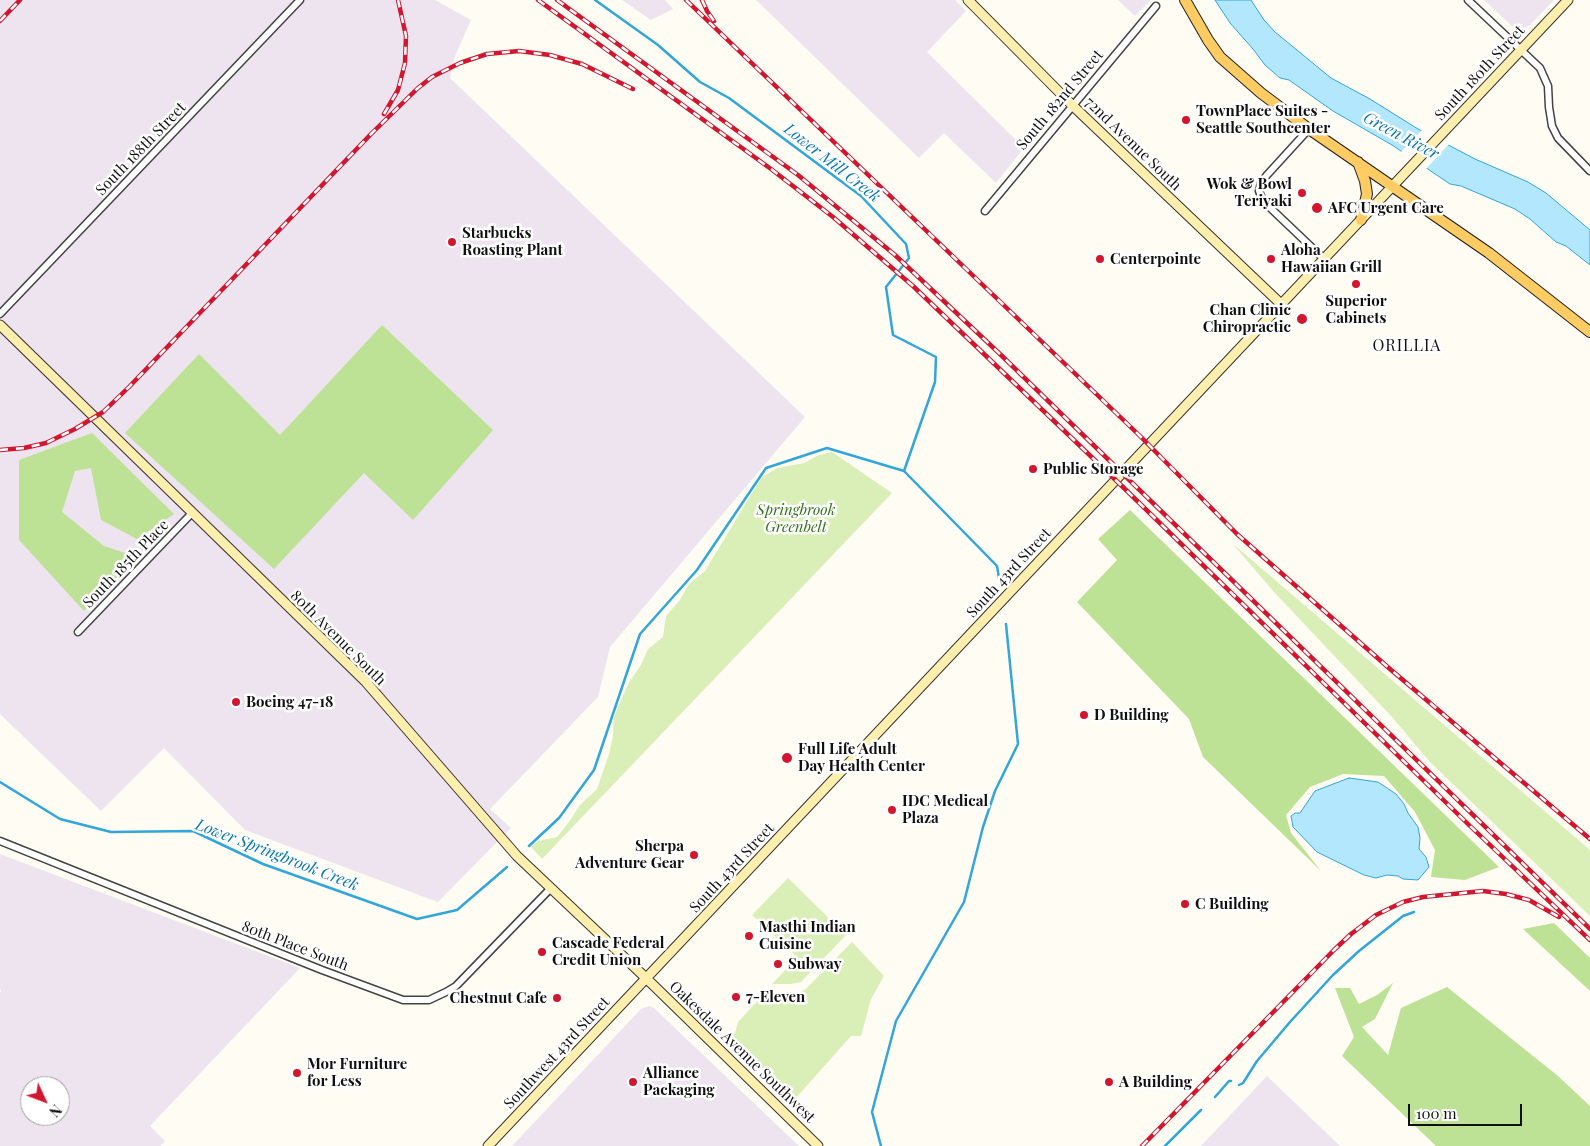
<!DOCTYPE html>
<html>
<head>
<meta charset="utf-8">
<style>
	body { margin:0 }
	#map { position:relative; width:1590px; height:1146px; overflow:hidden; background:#fffcf3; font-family:"Playfair Display",serif }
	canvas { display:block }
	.north { position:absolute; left:20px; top:1076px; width:50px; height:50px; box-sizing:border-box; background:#fff; border:1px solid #9f9f9f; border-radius:50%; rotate:133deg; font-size:14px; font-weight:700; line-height:20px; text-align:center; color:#101010 }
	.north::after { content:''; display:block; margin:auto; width:18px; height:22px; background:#d11730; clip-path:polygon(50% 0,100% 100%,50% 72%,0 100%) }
	.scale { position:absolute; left:1408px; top:1104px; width:114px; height:22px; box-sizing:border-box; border:2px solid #101010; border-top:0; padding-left:6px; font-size:15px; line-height:18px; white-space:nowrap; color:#101010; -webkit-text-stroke:4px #fff; paint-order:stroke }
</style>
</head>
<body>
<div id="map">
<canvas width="1590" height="1146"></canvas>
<div class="north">N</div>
<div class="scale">100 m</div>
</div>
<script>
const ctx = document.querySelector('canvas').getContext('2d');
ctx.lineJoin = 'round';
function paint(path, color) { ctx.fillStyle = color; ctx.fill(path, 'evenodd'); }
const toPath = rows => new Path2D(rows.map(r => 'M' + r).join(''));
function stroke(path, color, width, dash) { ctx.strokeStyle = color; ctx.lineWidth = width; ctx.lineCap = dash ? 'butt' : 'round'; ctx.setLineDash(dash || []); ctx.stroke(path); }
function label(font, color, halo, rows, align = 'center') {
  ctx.font = font + ' "Playfair Display",serif'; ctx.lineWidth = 5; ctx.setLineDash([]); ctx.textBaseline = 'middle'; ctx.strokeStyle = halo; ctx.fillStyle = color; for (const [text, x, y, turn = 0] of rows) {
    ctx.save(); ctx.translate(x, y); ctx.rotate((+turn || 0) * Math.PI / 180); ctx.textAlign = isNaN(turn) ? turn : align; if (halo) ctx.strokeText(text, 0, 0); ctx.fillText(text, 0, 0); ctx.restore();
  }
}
paint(toPath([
	[0,0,435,0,471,20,455,56,450,78,805,417,610,647,598,697,490,809,511,828,438,902,245,830,164,748,101,811,0,714],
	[622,0,665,0,673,9,651,20],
	[756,0,955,0,966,11,927,52,1024,148,996,183,944,133,919,158],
	[1118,0,1151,0,1135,16],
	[1484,0,1554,0,1529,26,1520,29,1512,26],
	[0,854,300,968,150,1126,165,1141,160,1146,0,1146,0,993,1,991,0,989],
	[30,1086,60,1086,60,1116,30,1116],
	[649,1006,654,1008,799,1146,512,1146,641,1009],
	[1267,1076,1340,1146,1201,1146]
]), '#ede4ef');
paint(toPath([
	[832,452,892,493,542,859,531,847,538,841,557,837,569,822,580,805,597,789,609,754,613,736,614,717,628,684,641,665,648,649,663,637,666,616,680,600,689,584,705,571,761,478,777,468,804,463,819,455],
	[1232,543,1590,850,1590,916,1429,761,1392,717,1274,592],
	[788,878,846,935,801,982,791,984,772,984,794,961,794,954,752,915],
	[852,942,884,976,871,999,861,1036,851,1036,795,1099,731,1038,735,1033,738,1022,762,996,798,993,806,989]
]), '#d9efb7');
paint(toPath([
	[382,325,493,430,413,520,364,473,274,569,125,433,199,354,280,435],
	[92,433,174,514,137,539,101,520,91,468,75,471,62,512,104,546,137,557,84,611,19,540,19,460],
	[1130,510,1499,867,1465,880,1431,877,1435,850,1415,812,1384,776,1343,774,1310,787,1286,815,1291,833,1321,871,1203,757,1189,719,1077,602,1117,560,1098,539],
	[1554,923,1590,958,1590,991,1523,929],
	[1393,983,1375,1019,1362,1027,1388,1055,1401,1008,1447,987,1558,1076,1590,1106,1590,1146,1436,1146,1342,1056,1354,1037,1335,988,1350,988,1359,1004,1377,995]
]), '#bee295');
const water = toPath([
	[1215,0,1251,0,1264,20,1275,32,1331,78,1370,99,1418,129,1475,159,1528,182,1546,193,1590,230,1590,265,1566,246,1556,242,1530,219,1515,209,1461,186,1450,184,1392,145,1333,111,1289,80,1280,78,1265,65,1253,49,1230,23,1215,0],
	[1349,778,1378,782,1396,794,1404,804,1408,813,1418,827,1420,838,1419,849,1426,857,1429,867,1418,880,1403,879,1398,876,1387,875,1376,878,1364,875,1317,852,1293,827,1291,816,1295,813,1300,813,1315,791,1349,778]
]);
paint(water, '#b2e7fd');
stroke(water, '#30a6dc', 1);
paint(toPath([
	[1423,129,1450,143,1425,170,1400,153]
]), '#fffcf3');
stroke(toPath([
	[595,0,658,45,700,82,729,98,861,196,906,244,909,258,886,287,893,335,936,357,935,382,904,471],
	[0,782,60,819,111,832,193,831,263,864,417,919,457,910,507,867],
	[529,846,559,818,594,770,640,634,697,570,766,468,827,448,904,471,997,566,999,578],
	[1239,1085,1243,1083,1257,1061,1290,1022,1333,975,1359,951,1403,916,1414,912],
	[1215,1097,1229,1081,1231,1081],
	[881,1146,872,1112,896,1021,964,902,983,827,995,791,1018,744,1006,624],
	[1165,1146,1201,1110]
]), '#30a6dc', 2.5);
const street = toPath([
	[1468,0,1540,68,1548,86,1549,107,1552,126,1558,138,1590,171],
	[1309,129,1267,175,1261,183,1259,191,1263,201,1324,259],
	[985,211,1156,6],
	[0,314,300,0],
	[78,632,192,513],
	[0,841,322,970,403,1000,429,1000,446,992,456,986,551,888]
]);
const secondary = toPath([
	[968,0,1072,105,1282,305],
	[0,325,365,681,517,856,647,979,818,1146],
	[488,1146,1568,0]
]);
const primary = toPath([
	[1185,0,1208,40,1220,57,1261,93,1309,129,1489,253,1590,332],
	[1358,162,1365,181,1367,194,1361,220]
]);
stroke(street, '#434343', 9);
stroke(secondary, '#323232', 11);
stroke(primary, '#212121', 12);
stroke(street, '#fff', 6);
stroke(secondary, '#ffefae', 9);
stroke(primary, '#ffcc63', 10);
const rail = toPath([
	[538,0,771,169,833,217,913,286,1125,489,1469,825,1590,940],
	[557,0,798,175,895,255,1001,355,1590,929],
	[686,0,1140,436,1237,534,1390,669,1590,839],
	[702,0,707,11,714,21],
	[0,21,20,0],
	[384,114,398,90,405,63,406,36,398,0],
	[0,450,24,448,46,443,75,429,103,412,129,387,371,134,418,88,432,77,460,63,487,54,519,51,550,55,582,64,633,89],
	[1142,1146,1334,950,1351,934,1376,915,1403,902,1423,897,1483,891,1506,894,1529,900,1559,917]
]);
stroke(rail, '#d11730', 4.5);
stroke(rail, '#fff', 2.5, [8]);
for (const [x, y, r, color] of [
	[1186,120,5,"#d11730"],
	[1302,193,5,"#d11730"],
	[1317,208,6,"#d11730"],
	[452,242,5,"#d11730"],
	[1100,259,5,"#d11730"],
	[1271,259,5,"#d11730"],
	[1356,284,5,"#d11730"],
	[1302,319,6,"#d11730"],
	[1033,469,5,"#d11730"],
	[236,702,5,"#d11730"],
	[1084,715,5,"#d11730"],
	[787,758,6,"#d11730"],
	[892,810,5,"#d11730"],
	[694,855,5,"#d11730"],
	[1185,904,5,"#d11730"],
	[749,936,5,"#d11730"],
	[542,952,5,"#d11730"],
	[778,964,5,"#d11730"],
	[736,997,5,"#d11730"],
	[557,998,5,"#d11730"],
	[297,1073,5,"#d11730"],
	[633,1082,5,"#d11730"],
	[1109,1082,5,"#d11730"]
]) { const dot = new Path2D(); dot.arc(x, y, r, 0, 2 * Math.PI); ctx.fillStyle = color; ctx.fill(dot); stroke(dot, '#fff', 2); }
label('15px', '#101010', '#fff', [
	["South 180th Street",1480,73,-47],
	["South 182nd Street",1060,100,-50],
	["72nd Avenue South",1133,144,44],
	["South 188th Street",141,149,-46],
	["South 185th Place",126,564,-46],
	["South 43rd Street",1009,573,-47],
	["80th Avenue South",338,638,45],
	["South 43rd Street",732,868,-47],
	["80th Place South",295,946,21],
	["Oakesdale Avenue Southwest",742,1052,44],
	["Southwest 43rd Street",557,1053,-47]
]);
label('bold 15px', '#101010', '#fff', [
	["TownPlace Suites -",1196,111],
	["Seattle Southcenter",1196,128],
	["Wok & Bowl",1292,184,"right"],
	["Teriyaki",1292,201,"right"],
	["AFC Urgent Care",1328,208],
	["Starbucks",462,233],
	["Roasting Plant",462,250],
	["Aloha",1281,250],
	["Hawaiian Grill",1281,267],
	["Centerpointe",1110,259],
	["Superior",1356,301,"center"],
	["Cabinets",1356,318,"center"],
	["Chan Clinic",1291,310,"right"],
	["Chiropractic",1291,327,"right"],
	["Public Storage",1043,469],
	["Boeing 47-18",246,702],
	["D Building",1094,715],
	["Full Life Adult",798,749],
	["Day Health Center",798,766],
	["IDC Medical",902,801],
	["Plaza",902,818],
	["Sherpa",684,846,"right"],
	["Adventure Gear",684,863,"right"],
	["C Building",1195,904],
	["Masthi Indian",759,927],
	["Cuisine",759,944],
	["Cascade Federal",552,943],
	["Credit Union",552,960],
	["Subway",788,964],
	["7-Eleven",746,997],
	["Chestnut Cafe",547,998,"right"],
	["Mor Furniture",307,1064],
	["for Less",307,1081],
	["Alliance",643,1073],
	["Packaging",643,1090],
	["A Building",1119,1082]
], 'left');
label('italic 15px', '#327118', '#fff', [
	["Springbrook",796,510],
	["Greenbelt",796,527]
]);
label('italic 16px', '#0a77b2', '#fff', [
	["Green River",1401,136,28],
	["Lower Mill Creek",832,163,38],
	["Lower Springbrook Creek",277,855,21]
]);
ctx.letterSpacing = '1px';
label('16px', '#101010', '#fff', [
	["ORILLIA",1407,346]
]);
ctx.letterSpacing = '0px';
</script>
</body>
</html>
